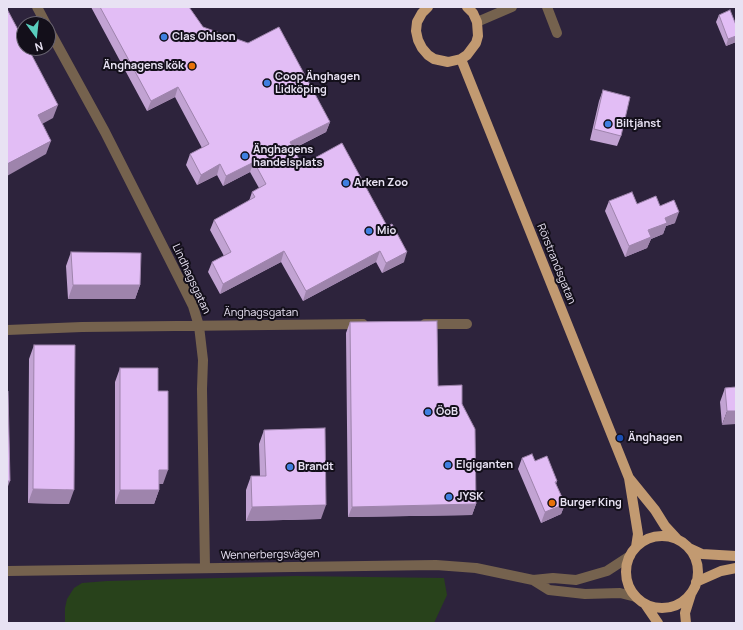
<!DOCTYPE html>
<html>
<head>
<meta charset="utf-8">
<style>
	body { margin:0 }
	#map { position:relative; width:743px; height:630px; overflow:hidden; background:#2d233c; font-family:Manrope,sans-serif }
	canvas { display:block }
	.frame { position:absolute; inset:0; border:8px solid #e8e2f3; pointer-events:none }
	.north { position:absolute; left:16px; top:16px; width:40px; height:40px; box-sizing:border-box; background:#130f1a; border:1px solid #686371; border-radius:50%; rotate:165deg; font-size:11px; font-weight:700; line-height:16px; text-align:center; color:#e8e2f3 }
	.north::after { content:''; display:block; margin:auto; width:14px; height:18px; background:#59cebe; clip-path:polygon(50% 0,100% 100%,50% 72%,0 100%) }
</style>
</head>
<body>
<div id="map">
<canvas width="743" height="630"></canvas>
<div class="frame"></div>
<div class="north">N</div>
</div>
<script>
const ctx = document.querySelector('canvas').getContext('2d');
ctx.lineJoin = 'round';
function paint(path, color) { ctx.fillStyle = color; ctx.fill(path, 'evenodd'); }
const toPath = rows => new Path2D(rows.map(r => 'M' + r).join(''));
function stroke(path, color, width, dash) { ctx.strokeStyle = color; ctx.lineWidth = width; ctx.lineCap = dash ? 'butt' : 'round'; ctx.setLineDash(dash || []); ctx.stroke(path); }
function label(font, color, halo, rows, align = 'center') {
  ctx.font = font + ' Manrope,sans-serif'; ctx.lineWidth = 4; ctx.setLineDash([]); ctx.textBaseline = 'middle'; ctx.strokeStyle = halo; ctx.fillStyle = color; for (const [text, x, y, turn = 0] of rows) {
    ctx.save(); ctx.translate(x, y); ctx.rotate((+turn || 0) * Math.PI / 180); ctx.textAlign = isNaN(turn) ? turn : align; if (halo) ctx.strokeText(text, 0, 0); ctx.fillText(text, 0, 0); ctx.restore();
  }
}
paint(toPath([
	[296,576,444,578,447,595,434,623,65,623,65,608,67,599,74,588,82,583,107,581]
]), '#28421b');
stroke(toPath([
	[37,7,46,24],
	[547,7,557,33],
	[477,22,512,7],
	[48,28,105,132,184,288,193,306,199,326,203,360,202,389,205,568],
	[425,324,467,324],
	[7,330,82,327,363,324],
	[7,571,436,565,476,568,533,580,553,578,576,580,607,571,630,556],
	[533,580,549,590,585,594,620,593,636,597]
]), '#75624e', 10);
stroke(toPath([
	[428,7,422,13,417,22,416,31,418,40,422,48,428,55,434,59,448,62,461,59,467,55,476,43,478,36,477,22,473,13,467,7],
	[461,59,629,478,638,534,636,547],
	[629,478,655,510,665,526,677,539],
	'626 572a36 36 0 1 1 72 0a36 36 0 1 1-72 0Z',
	[689,548,702,554,736,556],
	[696,582,721,571,736,568],
	[645,604,658,623],
	[686,623,685,613,691,594]
]), '#c29a71', 10);
paint(toPath([
	[91,7,189,7,203,27,330,122,326,132,293,149,302,165,404,262,382,273,376,262,303,301,281,262,220,294,208,272,212,262,224,256,210,230,214,220,249,201,252,192,259,188,250,172,223,186,217,175,197,185,186,165,190,154,202,148,175,97,147,111],
	[719,15,736,36,736,42,726,46,716,22],
	[603,90,621,136,617,146,590,140,599,101],
	[609,201,637,204,660,206,675,223,666,226,663,234,651,239,647,248,625,257,605,211],
	[71,252,140,285,135,299,68,299,66,266],
	[350,322,438,386,462,404,476,504,472,515,348,517,346,333],
	[34,345,69,504,28,503,29,359],
	[120,368,158,391,163,484,159,484,159,490,154,504,115,504,115,382],
	[736,387,722,425,720,402,725,388],
	[264,430,321,519,246,521,246,490,251,476,260,476,259,444],
	[522,458,535,461,557,481,556,484,565,504,561,514,541,523,518,469]
]), '#c2a3d3');
paint(toPath([
	[736,36,736,42,726,46,728,39],
	[178,87,175,97,147,111,151,101],
	[58,105,53,118,33,129,38,115],
	[330,122,326,132,286,152,290,142],
	[51,141,46,154,7,176,7,164],
	[254,162,250,172,223,186,226,176],
	[220,164,217,175,197,185,201,175],
	[679,212,675,223,666,226,663,234,651,239,647,248,625,257,629,246,665,218],
	[284,251,281,262,220,294,223,284],
	[380,251,376,262,303,301,306,291],
	[407,252,404,262,382,273,386,263],
	[73,285,140,285,135,299,68,299],
	[727,411,736,411,736,424,722,425],
	[159,470,168,470,163,484,154,484],
	[7,481,10,481,7,489],
	[33,489,74,490,69,504,28,503],
	[120,490,159,490,154,504,115,504],
	[476,504,472,515,348,517,352,507],
	[565,504,561,514,541,523,545,512],
	[326,505,321,519,246,521,252,507]
]), '#9e84ac');
const building = toPath([
	[100,7,189,7,203,27,248,43,279,27,330,122,290,142,302,165,342,143,387,226,392,224,407,252,386,263,380,251,306,291,284,251,223,284,212,262,231,252,214,220,255,197,252,192,266,184,254,162,226,176,220,164,201,175,190,154,209,144,178,87,151,101,100,7],
	[7,9,24,41,24,48,28,48,58,105,38,115,51,141,7,164,7,9],
	[730,10,736,25,736,36,728,39,719,15,730,10],
	[603,90,630,97,621,136,594,129,603,90],
	[632,192,637,204,656,196,660,206,674,200,679,212,665,218,667,223,648,230,651,237,629,246,609,201,632,192],
	[71,252,141,253,140,285,73,285,71,252],
	[437,321,438,386,462,385,462,404,475,429,476,504,352,507,350,322,437,321],
	[34,345,75,345,74,490,33,489,34,345],
	[120,368,158,368,158,391,168,391,168,470,159,470,159,490,120,490,120,368],
	[736,387,736,411,727,411,725,388,736,387],
	[7,391,8,391,10,481,7,481,7,391],
	[325,428,326,505,252,507,251,476,266,476,264,430,325,428],
	[532,454,535,461,547,456,557,481,555,482,565,504,545,512,522,458,532,454]
]);
paint(building, '#e2bdf5');
stroke(building, '#9e84ac', 1);
for (const [x, y, r, color] of [
	[164,37,4,"#3f7fe0"],
	[192,66,4,"#e8710a"],
	[267,83,4,"#3f7fe0"],
	[608,124,4,"#3f7fe0"],
	[245,156,4,"#3f7fe0"],
	[346,183,4,"#3f7fe0"],
	[369,231,4,"#3f7fe0"],
	[428,412,4,"#3f7fe0"],
	[620,438,4,"#1a4fb4"],
	[448,465,4,"#3f7fe0"],
	[290,467,4,"#3f7fe0"],
	[449,497,4,"#3f7fe0"],
	[552,503,4,"#e8710a"]
]) { const dot = new Path2D(); dot.arc(x, y, r, 0, 2 * Math.PI); ctx.fillStyle = color; ctx.fill(dot); stroke(dot, '#130f1a', 1.5); }
label('bold 11px', '#e8e2f3', '#130f1a', [
	["Clas Ohlson",172,37],
	["Änghagens kök",184,66,"right"],
	["Coop Änghagen",275,77],
	["Lidköping",275,90],
	["Biltjänst",616,124],
	["Änghagens",253,150],
	["handelsplats",253,163],
	["Arken Zoo",354,183],
	["Mio",377,231],
	["ÖoB",436,412],
	["Änghagen",628,438],
	["Elgiganten",456,465],
	["Brandt",298,467],
	["JYSK",457,497],
	["Burger King",560,503]
], 'left');
label('11px', '#e8e2f3', '#130f1a', [
	["Rörstrandsgatan",556,264,68],
	["Lindhagsgatan",191,279,65],
	["Änghagsgatan",261,313],
	["Wennerbergsvägen",270,555,-1]
]);
</script>
</body>
</html>
